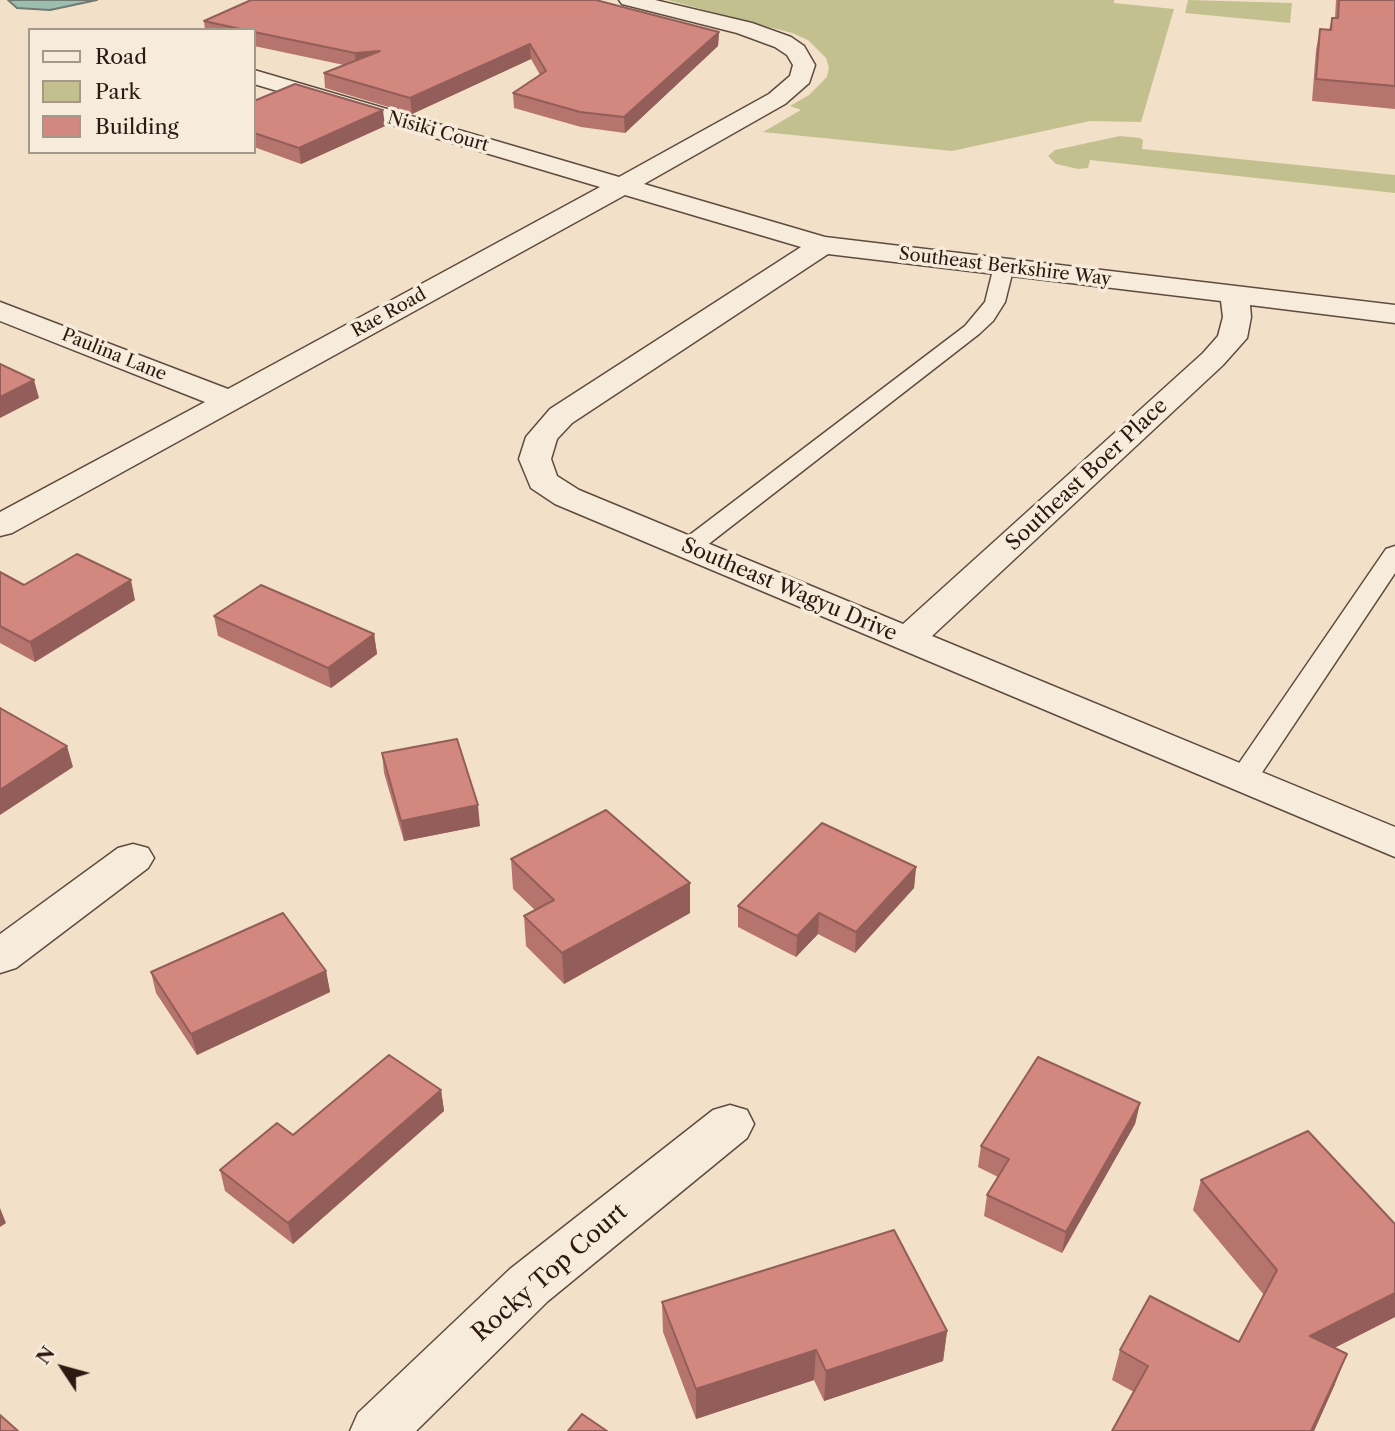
<!DOCTYPE html>
<html>
<head>
<meta charset="utf-8">
<style>
	body { margin:0 }
	#map { position:relative; width:1395px; height:1431px; overflow:hidden; background:#f3e0c8; font-family:"Libre Caslon Text",serif }
	canvas { display:block }
	.legend { position:absolute; left:28px; top:28px; width:228px; height:126px; box-sizing:border-box; background:#f7ebdb; border:2px solid #a6978b; margin:0; padding:9px 12px; list-style:none; font-size:21px; color:#2d1912 }
	.legend li { display:flex; align-items:center; gap:14px; height:35px }
	.legend b { width:35px; border:2px solid #a6978b }
	.north { position:absolute; left:28px; top:1333px; width:70px; height:70px; -webkit-text-stroke:5px #f7ebdb; paint-order:stroke; rotate:306deg; font-size:19px; font-weight:700; line-height:28px; text-align:center; color:#2d1912 }
	.north::after { content:''; display:block; margin:auto; width:24px; height:32px; background:#2d1912; clip-path:polygon(50% 0,100% 100%,50% 72%,0 100%) }
</style>
</head>
<body>
<div id="map">
<canvas width="1395" height="1431"></canvas>
<ul class="legend">
<li><b style="height:9px;background:#f7ebdb"></b>Road</li>
<li><b style="height:19px;background:#c3c090"></b>Park</li>
<li><b style="height:19px;background:#d2877f"></b>Building</li>
</ul>
<div class="north">N</div>
</div>
<script>
const ctx = document.querySelector('canvas').getContext('2d');
ctx.lineJoin = 'round';
function paint(path, color) { ctx.fillStyle = color; ctx.fill(path, 'evenodd'); }
const toPath = rows => new Path2D(rows.map(r => 'M' + r).join(''));
function stroke(path, color, width, dash) { ctx.strokeStyle = color; ctx.lineWidth = width; ctx.lineCap = dash ? 'butt' : 'round'; ctx.setLineDash(dash || []); ctx.stroke(path); }
function label(font, color, halo, rows, align = 'center') {
  ctx.font = font + ' "Libre Caslon Text",serif'; ctx.lineWidth = 7; ctx.setLineDash([]); ctx.textBaseline = 'middle'; ctx.strokeStyle = halo; ctx.fillStyle = color; for (const [text, x, y, turn = 0] of rows) {
    ctx.save(); ctx.translate(x, y); ctx.rotate((+turn || 0) * Math.PI / 180); ctx.textAlign = isNaN(turn) ? turn : align; if (halo) ctx.strokeText(text, 0, 0); ctx.fillText(text, 0, 0); ctx.restore();
  }
}
paint(toPath([
	[667,0,1114,0,1114,3,1174,9,1141,122,1090,121,952,151,763,132,801,110,790,106,809,95,827,77,829,67,826,58,808,40,792,33],
	[1188,0,1292,3,1290,23,1185,13],
	[1120,136,1140,138,1143,140,1142,149,1395,175,1395,193,1090,160,1088,168,1078,169,1056,164,1048,156,1055,150]
]), '#c3c090');
const water = toPath([
	[8,0,97,0,50,10,17,8,8,0]
]);
paint(water, '#9cbdb1');
stroke(water, '#707b71', 2);
const lane = toPath([
	[1004,260,1014,266,1005,302,993,321,979,334,697,553,679,553,676,548,679,543,965,326,985,302,994,266,1004,260],
	[1395,546,1395,573,1253,786,1243,789,1233,786,1228,779,1233,772,1386,549,1395,546]
]);
const street = toPath([
	[619,0,655,0,752,23,791,37,804,46,815,65,809,83,785,104,644,184,825,237,1395,305,1395,323,1250,305,1251,317,1247,338,1223,365,932,636,1395,827,1395,857,555,504,531,488,519,459,526,437,550,409,801,247,625,195,12,533,0,536,0,512,205,402,0,321,0,302,228,389,600,187,254,84,254,70,619,177,769,94,790,76,793,65,787,55,775,47,737,33,622,4,619,0],
	[828,254,1221,301,1223,317,1218,336,1203,353,903,624,579,490,557,476,551,459,557,439,572,423,828,254],
	[133,844,148,848,154,858,148,868,16,968,0,973,0,934,118,848,133,844],
	[730,1105,747,1110,754,1124,747,1138,548,1301,416,1431,350,1431,358,1413,510,1269,713,1110,730,1105]
]);
stroke(lane, '#5e4b40', 3);
stroke(street, '#5e4b40', 3);
paint(lane, '#f7ebdb');
paint(street, '#f7ebdb');
paint(toPath([
	[1336,0,1395,0,1395,109,1312,101,1316,50,1320,29,1329,30,1332,18,1335,18],
	[204,21,719,32,718,46,625,133,581,127,514,108,513,93,540,75,531,59,412,114,325,88,324,73,344,65,254,46,254,30,205,30],
	[254,101,385,126,301,164,254,147],
	[0,572,24,585,135,600,35,662,0,643],
	[214,616,374,634,377,654,331,688,218,636],
	[382,753,480,826,404,841,384,773],
	[511,859,690,913,564,984,526,946,524,916,535,910,513,889],
	[916,867,914,888,855,953,818,934,796,957,738,927,738,906],
	[326,971,330,992,197,1055,156,993,151,972],
	[441,1090,444,1111,293,1244,225,1191,220,1170,293,1135],
	[1140,1103,1135,1124,1062,1253,984,1216,987,1195,998,1177,978,1167,981,1146],
	[1201,1180,1395,1317,1334,1348,1335,1384,1314,1431,1112,1431,1134,1392,1112,1380,1120,1350,1239,1342,1264,1295,1193,1210],
	[662,1302,947,1331,943,1361,824,1401,814,1380,696,1419,663,1332]
]), '#b5746d');
paint(toPath([
	[719,32,718,46,625,133,624,117],
	[530,44,531,59,412,114,410,98],
	[380,51,356,68,355,53],
	[383,110,385,126,301,164,299,148],
	[34,380,39,398,0,418,0,397],
	[131,580,135,600,35,662,30,642],
	[374,634,377,654,331,688,328,668],
	[67,746,73,767,0,815,0,790],
	[478,805,480,826,404,841,401,821],
	[916,867,914,888,855,953,856,932],
	[690,883,690,913,564,984,562,953],
	[819,913,818,934,796,957,797,936],
	[326,971,330,992,197,1055,191,1034],
	[441,1090,444,1111,293,1244,288,1223],
	[1140,1103,1135,1124,1062,1253,1066,1232],
	[0,1208,6,1223,0,1227],
	[1395,1293,1395,1317,1299,1366,1310,1336],
	[947,1331,943,1361,824,1401,826,1371],
	[816,1350,814,1380,696,1419,696,1389],
	[1347,1354,1335,1384,1314,1431,1311,1431]
]), '#935e59');
const building = toPath([
	[251,0,596,0,719,32,624,117,580,112,513,93,546,71,530,44,410,98,324,73,380,51,355,53,254,32,254,30,245,30,204,21,251,0],
	[1339,0,1395,0,1395,86,1316,79,1320,29,1331,30,1332,18,1338,18,1339,0],
	[295,84,383,110,299,148,254,133,254,101,295,84],
	[0,364,34,380,0,397,0,364],
	[77,554,131,580,30,642,0,626,0,572,24,585,77,554],
	[261,585,374,634,328,668,214,616,261,585],
	[0,708,67,746,0,790,0,708],
	[457,739,478,805,401,821,382,753,457,739],
	[606,810,690,883,562,953,524,916,554,900,511,859,606,810],
	[822,823,916,867,856,932,819,913,797,936,738,906,822,823],
	[283,913,326,971,191,1034,151,972,283,913],
	[389,1055,441,1090,288,1223,220,1170,277,1123,293,1135,389,1055],
	[1038,1057,1140,1103,1066,1232,987,1195,1009,1159,981,1146,1038,1057],
	[1308,1131,1395,1224,1395,1293,1310,1336,1347,1354,1311,1431,1112,1431,1148,1366,1120,1350,1150,1296,1239,1342,1277,1270,1201,1180,1308,1131],
	[894,1230,947,1331,826,1371,816,1350,696,1389,662,1302,894,1230],
	[582,1414,607,1431,568,1431,582,1414],
	[0,1415,18,1431,0,1431,0,1415]
]);
paint(building, '#d2877f');
stroke(building, '#935e59', 2);
label('18px', '#2d1912', '#f7ebdb', [
	["Nisiki Court",438,132,16],
	["Southeast Berkshire Way",1005,267,7],
	["Rae Road",389,313,-29],
	["Paulina Lane",114,355,22]
]);
label('21px', '#2d1912', '#f7ebdb', [
	["Southeast Boer Place",1087,475,-43],
	["Southeast Wagyu Drive",789,590,23]
]);
label('24px', '#2d1912', '#f7ebdb', [
	["Rocky Top Court",550,1273,-41]
]);
</script>
</body>
</html>
